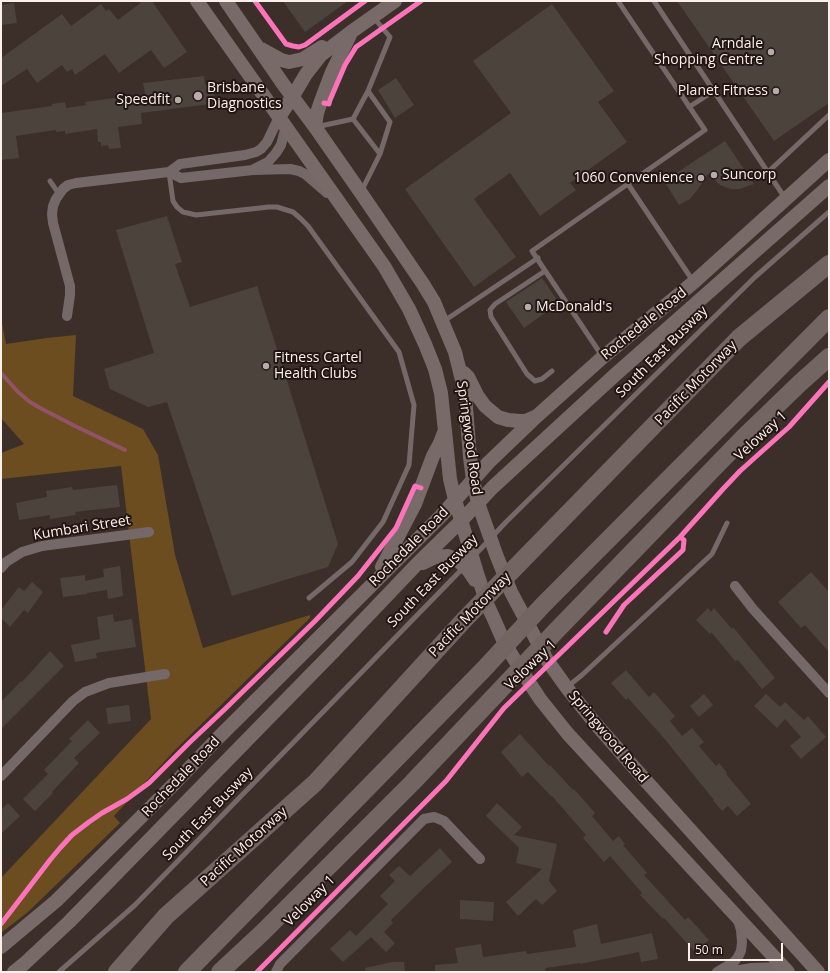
<!DOCTYPE html>
<html>
<head>
<meta charset="utf-8">
<style>
	body { margin:0 }
	#map { position:relative; width:830px; height:973px; overflow:hidden; background:#3c2e29; font-family:"Open Sans",sans-serif }
	canvas { display:block }
	.frame { position:absolute; inset:0; border:2px solid #fdefea; pointer-events:none }
	.scale { position:absolute; left:688px; top:943px; width:95px; height:18px; box-sizing:border-box; border:2px solid #fdefea; border-top:0; padding-left:5px; font-size:12px; line-height:14px; white-space:nowrap; color:#fdefea; -webkit-text-stroke:3px #221612; paint-order:stroke }
</style>
</head>
<body>
<div id="map">
<canvas width="830" height="973"></canvas>
<div class="frame"></div>
<div class="scale">50 m</div>
</div>
<script>
const ctx = document.querySelector('canvas').getContext('2d');
ctx.lineJoin = 'round';
function paint(path, color) { ctx.fillStyle = color; ctx.fill(path, 'evenodd'); }
const toPath = rows => new Path2D(rows.map(r => 'M' + r).join(''));
function stroke(path, color, width, dash) { ctx.strokeStyle = color; ctx.lineWidth = width; ctx.lineCap = dash ? 'butt' : 'round'; ctx.setLineDash(dash || []); ctx.stroke(path); }
function label(font, color, halo, rows, align = 'center') {
  ctx.font = font + ' "Open Sans",sans-serif'; ctx.lineWidth = 4; ctx.setLineDash([]); ctx.textBaseline = 'middle'; ctx.strokeStyle = halo; ctx.fillStyle = color; for (const [text, x, y, turn = 0] of rows) {
    ctx.save(); ctx.translate(x, y); ctx.rotate((+turn || 0) * Math.PI / 180); ctx.textAlign = isNaN(turn) ? turn : align; if (halo) ctx.strokeText(text, 0, 0); ctx.fillText(text, 0, 0); ctx.restore();
  }
}
paint(toPath([
	[1,318,6,344,47,338,76,335,73,396,143,429,158,455,175,555,203,648,310,615,310,618,176,749,114,816,120,823,28,912,1,933,1,878,151,719,121,466,1,479,1,453,24,444,1,418]
]), '#6b4d1f');
stroke(toPath([
	[1,373,18,392,30,402,42,409,75,426,125,450]
]), '#935366', 4);
paint(toPath([
	[143,1,152,1,187,52,164,68,151,50,119,73,105,54,75,75,72,69,67,72,62,65,37,83,27,69,1,86,1,58,62,14,71,26,101,4,106,11,109,9,118,20],
	[283,1,348,1,305,32],
	[677,1,829,1,829,103,774,141],
	[14,3,17,23,1,25,1,5],
	[552,4,614,91,598,102,627,142,570,183,576,190,540,216,510,173,474,199,516,257,474,287,405,189,511,113,473,61],
	[204,76,205,85,210,85,211,91,214,91,214,98,210,104,141,113,142,124,118,127,121,148,109,149,108,145,101,146,101,142,98,142,97,129,65,134,65,131,56,132,56,130,16,136,19,158,1,160,1,113,52,106,52,104,65,102,66,108,86,105,85,102,145,94,143,83],
	[396,78,414,105,395,118,378,90],
	[725,141,754,184,740,189,731,189,720,185,708,174,698,189,690,199,679,205,664,181],
	[167,216,182,262,175,264,190,307,257,286,289,387,338,544,328,567,232,596,167,402,148,407,110,389,104,369,154,353,116,230],
	[542,278,559,303,524,328,506,302],
	[117,485,120,507,75,512,76,515,50,519,50,515,19,520,16,503,47,497,46,491,72,487,73,490],
	[120,566,123,596,108,599,107,590,87,593,87,594,63,597,60,578,85,575,85,581,104,577,103,569],
	[811,572,829,592,829,652,805,625,801,628,778,602],
	[32,582,43,592,28,613,24,610,10,627,1,618,1,610,19,587,24,591],
	[708,608,711,612,714,608,732,629,733,627,775,678,762,689,738,660,735,661,711,632,710,634,696,620],
	[113,614,114,622,132,619,136,647,96,653,97,658,75,662,71,645,100,639,97,617],
	[50,651,64,666,1,729,1,702,21,681,22,682],
	[626,670,649,697,654,692,675,716,670,721,682,736,692,728,704,742,699,746,716,766,719,763,727,773,726,774,751,804,737,816,728,806,722,811,713,800,714,800,663,737,628,698,626,700,611,683],
	[704,694,713,705,699,717,690,706],
	[766,694,780,707,785,702,804,720,808,716,826,737,801,759,790,746,801,737,785,719,777,728,754,706],
	[129,705,131,721,108,724,106,708],
	[88,720,100,733,74,758,79,763,52,792,53,793,35,811,23,799,48,774,44,770,72,741,69,739],
	[520,734,549,766,550,765,573,790,574,789,595,813,592,816,613,841,619,836,625,844,623,845,647,873,644,875,685,920,688,917,709,940,695,952,664,918,663,919,640,895,642,893,610,856,604,862,583,838,586,835,552,796,551,796,528,772,522,777,501,752],
	[8,803,20,816,1,834,1,810],
	[497,803,522,827,514,835,557,844,549,881,557,891,542,905,536,899,518,916,506,902,542,869,516,863,519,848,486,816],
	[440,848,452,862,427,885,391,920,393,923,384,932,395,943,386,952,371,937,343,962,330,949,350,930,356,936,388,904,380,896,395,881,389,875,399,866,410,876],
	[460,900,494,902,493,921,460,919],
	[597,924,601,944,652,933,658,959,641,962,639,952,580,964,580,963,546,968,545,971,539,972,435,972,435,965,458,963,455,948,481,944,483,957,526,951,527,954,576,947,573,930],
	[392,962,404,962,405,972,366,972,365,968]
]), '#4d433d');
stroke(toPath([
	[654,1,785,198],
	[689,107,714,91],
	[353,119,368,91,390,37,374,18],
	[353,119,380,154],
	[316,127,353,119],
	[169,172,173,201,177,207,183,212,196,215,269,207,277,207,293,212,300,218,308,226,399,352,414,405,409,465,383,522,352,562,309,598],
	[768,172,829,115],
	[50,181,59,194],
	[628,184,693,281],
	[361,192,380,154,390,122,368,91],
	[545,271,495,304,490,310,491,317,527,374,535,381,542,379,552,371],
	[444,321,538,258],
	[602,356,532,251,705,130,618,1],
	[474,556,506,522,755,277,829,212],
	[567,687,582,675,712,554,727,523],
	[59,972,135,905,464,567]
]), '#746968', 5);
stroke(toPath([
	[254,169,268,162,276,153,281,145,286,126],
	[169,172,181,178,253,170,290,169,299,171,305,174,327,193],
	[67,316,70,295,70,286,53,223,52,214,53,206,56,199,63,189,68,185,76,183,169,172,180,164,245,155,256,152,261,149,267,142,279,117],
	[1,568,6,562,22,552,42,546,149,532],
	[735,586,753,609,829,693],
	[1,776,73,701,85,692,109,683,165,674],
	[276,972,280,964,424,819,434,817,444,821,480,859],
	[717,972,734,962,738,957,741,951,742,942,741,930,738,920],
	[727,972,752,968,783,967]
]), '#746968', 10);
stroke(toPath([
	[197,1,384,266,409,309,425,344,435,369,441,393,450,479,455,500,477,573,487,604,493,617,504,642,519,667,540,699,568,734,788,972],
	[226,1,283,84,315,127,361,193,423,284,434,302,455,352,462,380,465,395,470,457,473,480,478,503,496,554,511,592,547,660,567,688,594,722,646,781,818,972],
	[261,49,281,60,289,62,303,59,322,47],
	[279,117,293,96,306,74,321,55,351,32,395,1],
	[315,127,317,113,321,101,332,72,350,35],
	[464,373,468,377,477,395,485,406,498,417,508,420,520,421,526,421,535,417],
	[420,563,423,563,435,557,448,556,456,559,462,564,469,571,475,580],
	[382,567,415,504,433,456,440,443,445,430],
	[1,947,56,901,132,826,174,784,218,738,441,516,488,463,537,416,603,357,694,282,829,160],
	[14,972,24,964,69,922,334,651,418,563,461,521,493,487,616,374,829,186]
]), '#786a69', 14);
stroke(toPath([
	[117,972,166,916,315,783,464,620,739,338,829,264],
	[187,972,484,669,542,606,829,318],
	[220,972,262,933,412,783,555,632,743,438,800,383,829,357]
]), '#736562', 18);
stroke(toPath([
	[255,1,286,44,293,46,299,47,305,45,365,1],
	[324,103,329,104,330,100,345,65,356,47,421,1],
	[606,632,624,605,683,550,684,540,680,537],
	[1,924,50,860,60,848,72,835,89,822,102,813,127,799,149,783,190,742,225,709,315,621,358,576,396,528,415,486,421,488],
	[257,972,446,781,504,708,680,537,723,489,740,471,789,427,829,382]
]), '#fb73b8', 5);
for (const [x, y, r, color] of [
	[771,52,4,"#b9aba6"],
	[776,91,4,"#b9aba6"],
	[198,96,5,"#b9aba6"],
	[178,100,4,"#b9aba6"],
	[714,175,4,"#b9aba6"],
	[701,178,4,"#b9aba6"],
	[528,307,4,"#b9aba6"],
	[266,366,4,"#b9aba6"]
]) { const dot = new Path2D(); dot.arc(x, y, r, 0, 2 * Math.PI); ctx.fillStyle = color; ctx.fill(dot); stroke(dot, '#221612', 1.5); }
label('14px', '#fdefea', '#221612', [
	["Arndale",763,44],
	["Shopping Centre",763,60],
	["Brisbane",207,88,"left"],
	["Diagnostics",207,104,"left"],
	["Planet Fitness",768,91],
	["Speedfit",170,100],
	["Suncorp",722,175,"left"],
	["1060 Convenience",693,178],
	["McDonald's",536,307,"left"],
	["Fitness Cartel",274,358,"left"],
	["Health Clubs",274,374,"left"]
], 'right');
label('14px', '#fdefea', '#221612', [
	["Rochedale Road",644,324,-39],
	["South East Busway",662,352,-45],
	["Pacific Motorway",696,383,-46],
	["Veloway 1",761,436,-43],
	["Springwood Road",469,438,82],
	["Kumbari Street",82,528,-9],
	["Rochedale Road",409,547,-45],
	["South East Busway",433,581,-46],
	["Pacific Motorway",470,615,-46],
	["Veloway 1",531,665,-44],
	["Springwood Road",608,737,50],
	["Rochedale Road",181,777,-46],
	["South East Busway",208,814,-46],
	["Pacific Motorway",244,847,-42],
	["Veloway 1",310,901,-45]
]);
</script>
</body>
</html>
